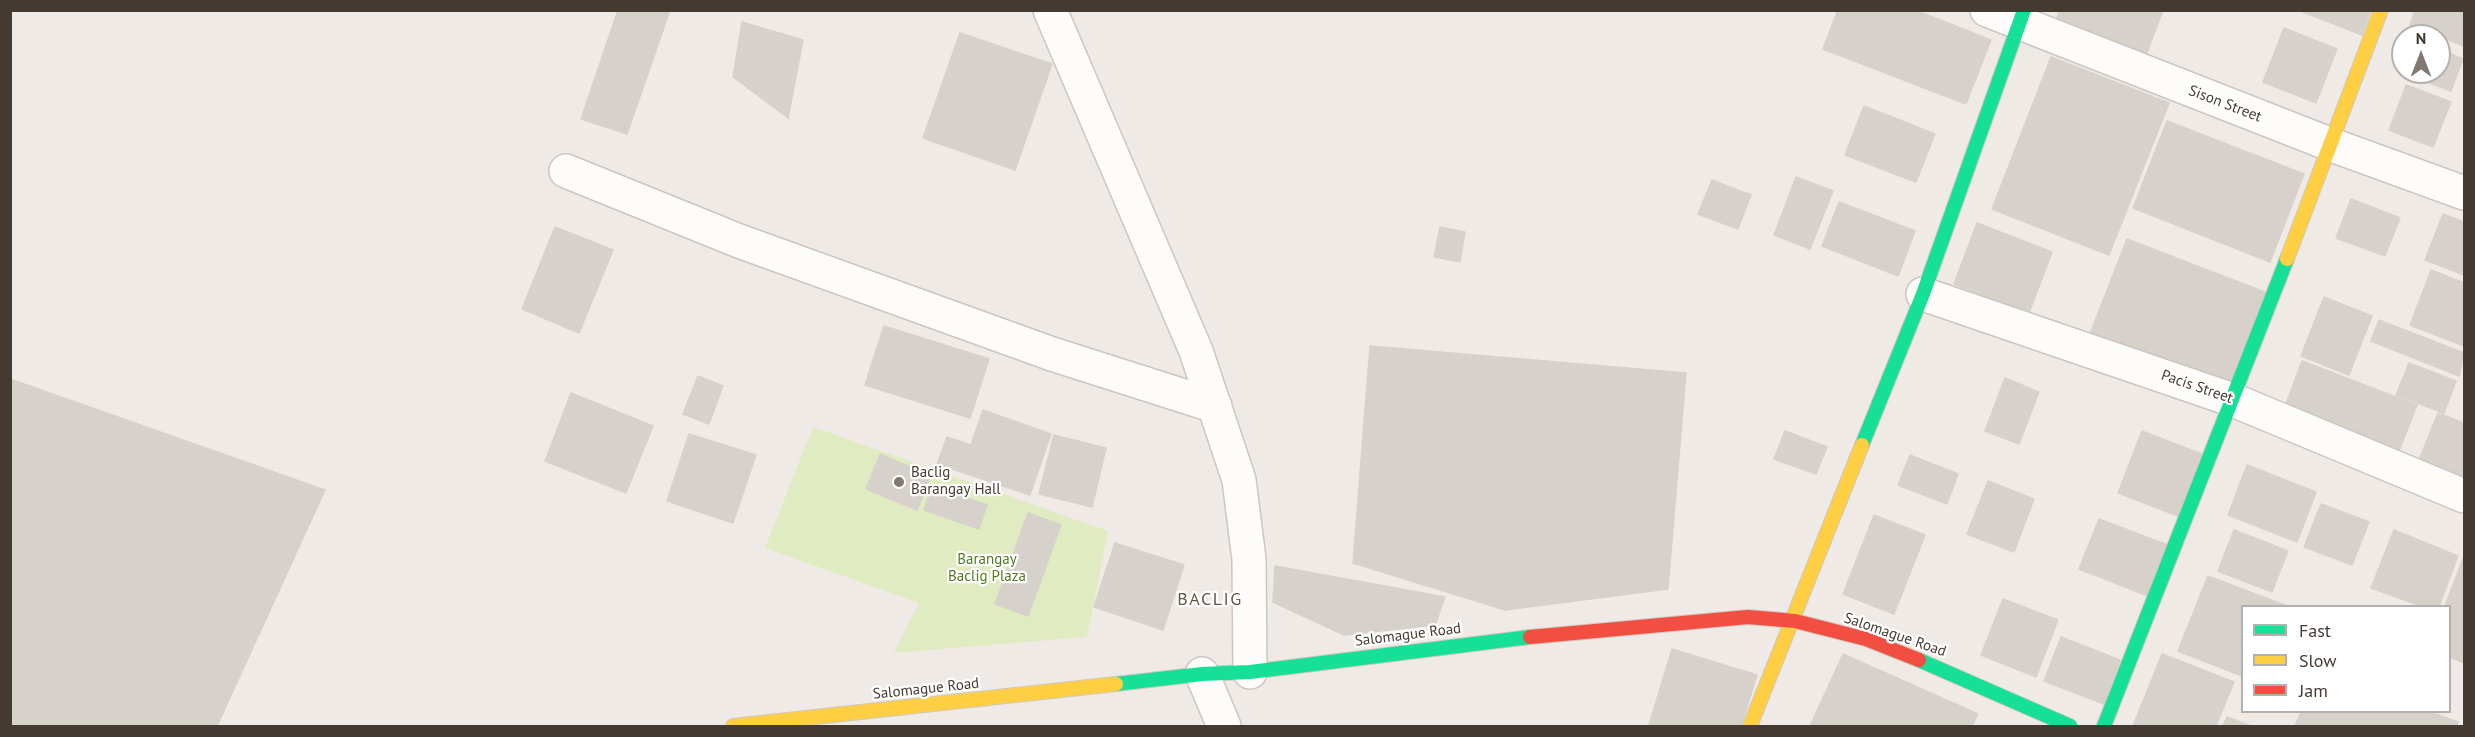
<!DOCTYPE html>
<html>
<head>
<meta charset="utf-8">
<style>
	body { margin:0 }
	#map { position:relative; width:2475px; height:737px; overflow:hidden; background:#efeae5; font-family:"PT Sans",sans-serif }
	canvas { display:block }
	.frame { position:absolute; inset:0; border:12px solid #443a32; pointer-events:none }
	.legend { position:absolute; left:2241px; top:605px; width:210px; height:108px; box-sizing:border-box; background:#fff; border:2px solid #b4b0ad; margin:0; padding:8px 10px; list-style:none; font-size:18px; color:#443a32 }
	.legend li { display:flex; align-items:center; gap:12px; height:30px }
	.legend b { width:30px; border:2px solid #b4b0ad }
	.north { position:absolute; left:2391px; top:24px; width:60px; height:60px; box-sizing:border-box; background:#fff; border:2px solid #b4b0ad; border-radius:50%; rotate:0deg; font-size:16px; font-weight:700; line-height:24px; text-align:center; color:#443a32 }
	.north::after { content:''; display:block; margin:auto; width:21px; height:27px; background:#807871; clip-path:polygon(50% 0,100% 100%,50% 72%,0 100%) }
</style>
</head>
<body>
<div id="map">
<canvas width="2475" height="737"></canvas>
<div class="frame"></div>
<ul class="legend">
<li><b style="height:8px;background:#16e098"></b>Fast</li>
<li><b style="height:8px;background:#ffcf43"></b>Slow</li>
<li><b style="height:8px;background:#f24e42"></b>Jam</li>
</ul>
<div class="north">N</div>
</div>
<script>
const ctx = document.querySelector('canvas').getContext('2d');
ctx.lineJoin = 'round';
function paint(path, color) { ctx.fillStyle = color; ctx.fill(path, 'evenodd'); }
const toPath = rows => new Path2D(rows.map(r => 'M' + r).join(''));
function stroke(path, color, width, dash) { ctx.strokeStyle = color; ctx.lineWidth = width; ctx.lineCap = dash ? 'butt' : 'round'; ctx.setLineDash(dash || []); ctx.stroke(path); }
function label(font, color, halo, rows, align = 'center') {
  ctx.font = font + ' "PT Sans",sans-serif'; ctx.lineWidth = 4.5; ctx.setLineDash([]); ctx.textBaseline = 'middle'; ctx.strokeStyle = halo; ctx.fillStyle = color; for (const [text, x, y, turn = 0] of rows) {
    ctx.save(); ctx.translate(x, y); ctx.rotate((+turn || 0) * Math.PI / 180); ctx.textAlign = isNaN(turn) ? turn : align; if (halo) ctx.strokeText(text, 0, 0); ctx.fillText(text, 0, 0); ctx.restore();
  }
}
paint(toPath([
	[813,427,1108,531,1087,637,894,653,919,603,765,548]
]), '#e1ebc2');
const building = toPath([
	[618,10,670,10,627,134,581,119,618,10],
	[1838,10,1915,10,1991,40,1966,104,1823,49,1838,10],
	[2060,10,2163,10,2147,53,2057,18,2060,10],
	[2298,10,2371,10,2362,35,2298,10],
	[2415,10,2464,10,2464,46,2410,25,2415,10],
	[742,22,803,40,788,118,733,77,742,22],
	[2284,28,2337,49,2316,103,2263,82,2284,28],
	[960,33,1052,64,1015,170,923,138,960,33],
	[2439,49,2463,59,2451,91,2411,76,2413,72,2439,72,2439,49],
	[2051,57,2169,103,2109,255,1992,209,2051,57],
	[2406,85,2451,102,2433,147,2389,130,2406,85],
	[1864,106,1935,134,1916,182,1845,155,1864,106],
	[2167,121,2304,174,2270,262,2133,208,2167,121],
	[1796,177,1833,191,1810,249,1774,235,1796,177],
	[1712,180,1751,195,1738,229,1698,214,1712,180],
	[2351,199,2400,218,2385,256,2336,238,2351,199],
	[1839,202,1915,231,1898,276,1822,246,1839,202],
	[2443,214,2464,222,2464,275,2425,260,2443,214],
	[1977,223,2052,252,2029,313,1954,284,1977,223],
	[555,227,613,250,579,333,522,309,555,227],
	[1440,227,1465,232,1460,262,1434,257,1440,227],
	[2127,239,2267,293,2229,388,2090,334,2127,239],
	[2431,270,2464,283,2464,346,2410,325,2431,270],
	[2324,297,2372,316,2349,375,2301,356,2324,297],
	[2379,320,2464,353,2459,376,2371,341,2379,320],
	[884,326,989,359,970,418,865,385,884,326],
	[1370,346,1686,373,1668,589,1505,610,1353,563,1370,346],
	[2302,361,2417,405,2397,456,2283,412,2302,361],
	[2409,363,2456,381,2444,413,2396,395,2409,363],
	[698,376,723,386,709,424,683,414,698,376],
	[2005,378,2039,392,2019,444,1985,431,2005,378],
	[10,379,325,490,217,726,10,726,10,379],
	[571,393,653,426,626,493,545,461,571,393],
	[983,410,1051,434,1030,495,937,464,947,437,971,445,983,410],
	[2438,413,2464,423,2464,478,2419,460,2438,413],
	[1785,431,1827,447,1816,474,1774,459,1785,431],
	[2142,431,2207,456,2183,518,2118,493,2142,431],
	[689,434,756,455,733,523,667,501,689,434],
	[1054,435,1106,448,1092,507,1039,494,1054,435],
	[880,454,931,476,917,510,866,489,880,454],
	[1910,455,1958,474,1947,504,1898,485,1910,455],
	[2247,465,2316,492,2297,542,2228,515,2247,465],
	[1988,481,2034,499,2014,552,1967,534,1988,481],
	[932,486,987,505,979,529,924,510,932,486],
	[2321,504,2369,522,2352,565,2304,547,2321,504],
	[1028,513,1061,525,1028,616,995,604,1028,513],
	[1874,515,1925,535,1894,614,1843,594,1874,515],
	[2099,519,2173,547,2153,598,2079,569,2099,519],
	[2234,530,2288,551,2272,592,2218,571,2234,530],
	[2394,530,2458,556,2439,606,2421,606,2371,588,2394,530],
	[1115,543,1184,565,1163,630,1094,607,1115,543],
	[2464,556,2464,663,2450,657,2450,606,2445,606,2464,556],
	[1275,566,1445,597,1435,625,1344,635,1273,602,1275,566],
	[2208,576,2287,606,2242,606,2242,676,2178,651,2208,576],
	[2003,599,2058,620,2036,677,1981,655,2003,599],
	[2061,637,2120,660,2104,704,2044,681,2061,637],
	[1672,649,1757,675,1741,726,1649,725,1672,649],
	[1843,654,1978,714,1972,726,1810,726,1843,654],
	[2162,654,2234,682,2216,726,2133,726,2162,654],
	[2301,712,2430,712,2458,722,2457,726,2295,726,2301,712],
	[2227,717,2251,726,2223,726,2227,717]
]);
paint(building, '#d7d1cc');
stroke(building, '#d7d1cb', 1.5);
const street = toPath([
	[1050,10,1196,351,1239,480,1249,559,1250,672],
	[1987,10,2332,145,2464,193],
	[566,171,739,241,1052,354,1215,406],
	[1923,294,2233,400,2464,496],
	[1202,674,1224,726]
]);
const fast = toPath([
	[1862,445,1923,294,2024,10],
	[1919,660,2070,726],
	[1116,684,1202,674,1250,672,1530,637],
	[2104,726,2287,259]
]);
const slow = toPath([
	[2287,259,2381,10],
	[733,726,1116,684],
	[1750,726,1862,445]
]);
const jam = toPath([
	[1530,637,1748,617,1795,621,1866,639,1919,660]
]);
stroke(street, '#cbc6c1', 36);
stroke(fast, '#d0c8bd', 16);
stroke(slow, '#d0c8bd', 16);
stroke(jam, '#d0c8bd', 16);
stroke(street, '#fdfcfb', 33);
stroke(fast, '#16e098', 14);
stroke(slow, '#ffcf43', 14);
stroke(jam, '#f24e42', 14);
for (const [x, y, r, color] of [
	[899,482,6,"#807871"]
]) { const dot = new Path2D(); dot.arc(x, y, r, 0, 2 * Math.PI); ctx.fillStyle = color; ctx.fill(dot); stroke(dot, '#fff', 2); }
label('15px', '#443a32', '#fff', [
	["Sison Street",2225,104,21],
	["Pacis Street",2197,387,19],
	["Salomague Road",1408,635,-7],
	["Salomague Road",1895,635,19],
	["Salomague Road",926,689,-6]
]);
label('15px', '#443a32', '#fff', [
	["Baclig",911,473],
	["Barangay Hall",911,490]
], 'left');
label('15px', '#4f7a20', '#fff', [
	["Barangay",987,560],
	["Baclig Plaza",987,577]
]);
ctx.letterSpacing = '1.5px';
label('18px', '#685648', '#fff', [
	["BACLIG",1210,600]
]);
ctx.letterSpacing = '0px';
</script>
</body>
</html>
